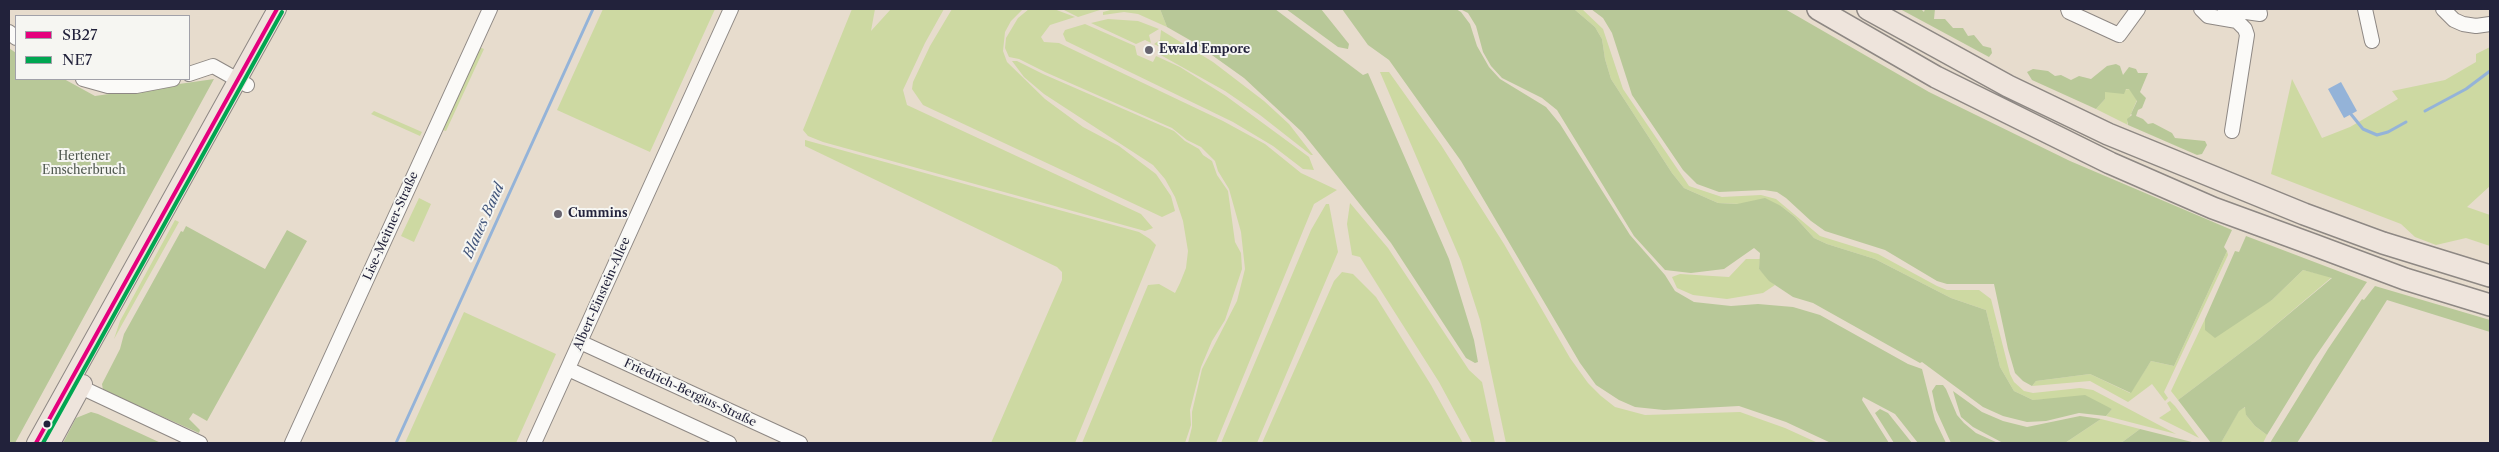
<!DOCTYPE html>
<html>
<head>
<meta charset="utf-8">
<style>
	body { margin:0 }
	#map { position:relative; width:2499px; height:452px; overflow:hidden; background:#e7dccd; font-family:"Libre Caslon Text",serif }
	canvas { display:block }
	.frame { position:absolute; inset:0; border:10px solid #22223b; pointer-events:none }
	.legend { position:absolute; left:15px; top:15px; width:175px; height:65px; box-sizing:border-box; background:#f6f6f2; border:1px solid #a1a1a9; margin:0; padding:6px 9px; list-style:none; font-size:15px; color:#22223b }
	.legend li { display:flex; align-items:center; gap:10px; height:25px }
	.legend b { width:25px; border:1px solid #a1a1a9 }
</style>
</head>
<body>
<div id="map">
<canvas width="2499" height="452"></canvas>
<div class="frame"></div>
<ul class="legend">
<li><b style="height:6px;background:#e5007d"></b>SB27</li>
<li><b style="height:6px;background:#00a651"></b>NE7</li>
</ul>
</div>
<script>
const ctx = document.querySelector('canvas').getContext('2d');
ctx.lineJoin = 'round';
function paint(path, color) { ctx.fillStyle = color; ctx.fill(path, 'evenodd'); }
const toPath = rows => new Path2D(rows.map(r => 'M' + r).join(''));
function stroke(path, color, width, dash) { ctx.strokeStyle = color; ctx.lineWidth = width; ctx.lineCap = dash ? 'butt' : 'round'; ctx.setLineDash(dash || []); ctx.stroke(path); }
function label(font, color, halo, rows, align = 'center') {
  ctx.font = font + ' "Libre Caslon Text",serif'; ctx.lineWidth = 4; ctx.setLineDash([]); ctx.textBaseline = 'middle'; ctx.strokeStyle = halo; ctx.fillStyle = color; for (const [text, x, y, turn = 0] of rows) {
    ctx.save(); ctx.translate(x, y); ctx.rotate((+turn || 0) * Math.PI / 180); ctx.textAlign = isNaN(turn) ? turn : align; if (halo) ctx.strokeText(text, 0, 0); ctx.fillText(text, 0, 0); ctx.restore();
  }
}
paint(toPath([
	[603,9,715,9,650,152,557,110],
	[852,9,875,9,871,31,891,9,944,9,925,43,903,90,907,105,1141,214,1153,228,1145,231,823,142,808,136,803,130],
	[952,9,1023,9,1011,21,1005,32,1003,51,1007,62,1045,99,1083,127,1119,146,1156,174,1171,196,1175,211,1162,217,923,105,912,89,913,82,930,46],
	[1029,9,1054,9,1075,17,1050,25,1041,37,1044,42,1059,43,1223,121,1265,144,1301,173,1337,190,1314,204,1216,443,1188,443,1192,427,1192,412,1202,369,1237,301,1245,269,1241,232,1229,189,1218,171,1215,161,1201,147,1187,140,1172,128,1045,72,1019,59,1009,57,1005,48,1006,38,1018,18],
	[1062,9,1103,9,1078,17],
	[1114,9,1160,9,1167,27,1138,14,1124,12,1103,15,1103,12],
	[1574,9,1582,9,1603,29,1623,89,1689,186,1722,197,1761,195,1776,199,1820,236,1878,254,1937,286,1947,290,1979,290,1991,299,2010,374,2014,382,2024,391,2033,393,2080,388,2093,390,2176,434,2106,416,2112,409,2056,399,2033,400,2014,391,2000,367,1986,310,1951,298,1875,259,1827,244,1814,238,1795,217,1781,206,1718,203,1684,188,1672,173,1611,79,1605,59,1602,39,1595,27],
	[1108,19,1138,21,1159,29,1149,35,1151,43,1145,40,1136,44,1091,23],
	[1085,24,1135,46,1137,55,1153,62,1156,56,1180,67,1226,96,1309,157,1314,170,1303,169,1273,146,1233,122,1066,41,1063,34,1065,30],
	[1161,30,1213,62,1264,101,1289,124,1313,155,1311,155,1260,115,1225,91,1157,53,1160,47,1154,44,1160,40],
	[477,46,484,49,446,131,439,129],
	[2490,47,2490,186,2467,207,2490,215,2490,246,2466,238,2436,245,2415,237,2401,224,2271,174,2292,79,2322,138,2350,127,2398,99,2392,91,2445,80,2476,62,2476,54],
	[1012,61,1017,61,1043,74,1174,131,1185,141,1199,149,1203,155,1212,161,1217,175,1228,191,1235,242,1241,253,1242,269,1225,320,1212,341,1201,367,1190,410,1191,425,1185,443,1082,443,1148,285,1159,284,1175,293,1180,283,1186,268,1188,251,1183,221,1175,197,1165,179,1153,165,1044,94,1024,77],
	[1380,72,1389,72,1441,145,1504,244,1570,358,1588,383,1601,396,1615,407,1645,415,1740,412,1785,428,1818,443,1506,443,1480,320,1461,261],
	[2130,89,2137,100,2127,123,2128,125,2096,109,2105,99,2105,92],
	[374,111,422,132,420,136,371,114],
	[805,140,1139,232,1150,239,1156,245,1075,443,991,443,1062,280,1062,272,1057,267,805,146],
	[419,198,431,204,414,242,401,236],
	[1350,203,1388,248,1469,370,1482,382,1495,443,1472,443,1439,382,1385,297,1360,257,1352,255,1347,224],
	[1326,204,1329,204,1338,252,1257,443,1221,443,1311,230],
	[175,220,179,222,114,339,120,321],
	[2227,251,2228,255,2164,392,2168,398,2165,401,2152,384,2128,402,2090,381,2032,386,2036,381,2090,374,2130,393,2151,361,2174,366],
	[1746,259,1760,259,1759,269,1775,285,1763,293,1727,299,1693,295,1677,288,1672,277,1680,274,1729,277],
	[2303,270,2332,277,2259,339,2178,400,2171,391,2205,319,2205,330,2272,300],
	[1342,272,1353,274,1376,297,1431,385,1463,443,1262,443,1334,281],
	[464,312,556,354,516,443,405,443],
	[2170,401,2175,406,2199,438,2159,418,2171,410,2167,403],
	[2246,407,2246,415,2255,426,2267,435,2263,443,2221,443,2239,410],
	[2101,419,2140,429,2121,443,2065,443]
]), '#cdd9a2');
paint(toPath([
	[1160,9,1275,9,1363,75,1368,73,1449,259,1474,340,1478,362,1475,363,1466,358,1391,243,1302,132,1244,78,1195,43,1167,27],
	[1286,9,1321,9,1349,44,1348,49,1338,47],
	[1342,9,1456,9,1461,12,1470,24,1477,46,1489,67,1500,79,1546,107,1560,124,1630,235,1665,275,1675,291,1694,302,1731,306,1758,304,1793,307,1820,315,1908,364,1922,369,1935,420,1946,443,1918,443,1895,414,1863,397,1862,400,1889,443,1831,443,1786,422,1739,406,1664,410,1635,407,1619,400,1596,385,1580,363,1461,161,1389,60,1368,45],
	[1460,9,1574,9,1595,27,1602,39,1605,59,1611,79,1672,173,1684,188,1718,203,1737,204,1765,198,1781,206,1795,217,1814,238,1827,244,1875,259,1951,298,1986,310,2000,367,2014,391,2033,400,2085,395,2112,409,2106,416,2079,413,2046,421,2027,422,2003,416,1983,407,1922,362,1920,363,1813,303,1793,297,1769,281,1759,269,1760,253,1754,248,1724,269,1691,273,1665,270,1634,236,1557,110,1542,98,1502,78,1491,66,1483,52,1476,26,1468,13],
	[1591,9,1785,9,1929,92,2070,161,2232,230,2224,247,2227,251,2174,366,2151,361,2131,393,2090,374,2036,381,2032,386,2023,381,2015,373,2008,349,1994,284,1947,284,1937,281,1885,250,1825,231,1811,221,1786,198,1777,192,1764,190,1719,192,1697,184,1683,170,1632,95,1612,33,1603,18],
	[1900,9,1921,9,1924,12,1925,9,1935,9,1934,19,1945,19,1953,28,1963,28,1968,36,1974,35,1983,46,1991,48,1992,53,1989,57],
	[9,48,16,53,16,79,64,79,95,96,214,79,15,443,9,443],
	[2116,64,2120,66,2123,75,2129,67,2136,69,2138,73,2148,73,2140,92,2146,98,2142,108,2138,110,2136,116,2143,119,2148,124,2153,123,2172,133,2175,138,2205,141,2207,145,2202,154,2197,155,2128,125,2127,119,2132,115,2131,114,2137,101,2129,89,2126,89,2124,94,2105,92,2105,99,2096,109,2032,80,2027,72,2033,69,2048,71,2055,76,2061,75,2071,80,2079,76,2091,79,2107,66],
	[186,226,265,269,287,230,307,241,207,421,193,413,189,419,200,430,199,433,103,390,102,384,120,349,124,334,181,231,183,232],
	[2246,236,2367,282,2313,360,2267,435,2255,426,2246,415,2245,407,2239,411,2221,443,2211,443,2178,400,2259,339,2332,278,2303,270,2272,300,2215,338,2205,330,2205,319,2235,251,2239,252],
	[2375,286,2490,320,2490,332,2387,300,2297,443,2270,443,2328,349,2362,299,2364,300],
	[1936,385,1943,385,1946,389,1957,415,1964,423,1976,433,1998,443,1951,443,1936,410,1932,391],
	[1953,391,1982,412,2003,421,2027,427,2080,416,2101,419,2065,443,2003,443,1973,427,1961,417],
	[1880,409,1888,413,1912,443,1894,443,1875,413],
	[91,412,98,414,161,443,63,443,76,418],
	[2140,429,2192,442,2194,443,2121,443]
]), '#b8c898');
paint(toPath([
	[2341,82,2357,111,2344,118,2328,89]
]), '#94b3d8');
stroke(toPath([
	[2425,111,2466,89,2490,71],
	[2350,113,2363,129,2377,135,2388,132,2406,122],
	[396,443,593,9]
]), '#94b3d8', 3);
const minor = toPath([
	[2068,9,2069,12,2119,35,2138,9],
	[2201,9,2208,16,2237,21,2245,29,2247,35,2232,131],
	[2225,9,2260,14,2259,9],
	[2365,9,2372,41],
	[2443,9,2454,20,2463,24,2476,26,2490,24],
	[9,32,16,38],
	[189,74,213,66,247,85],
	[83,79,108,86,136,86,173,79],
	[580,342,800,443],
	[568,369,729,443],
	[72,383,200,443],
	[292,443,490,9],
	[534,443,731,9]
]);
const major = toPath([
	[36,443,277,9],
	[51,443,83,384]
]);
const highway = toPath([
	[1818,9,1936,77,2110,163,2213,208,2314,245,2405,279,2490,305],
	[1868,9,2008,86,2108,134,2304,214,2383,243,2490,276]
]);
stroke(minor, '#8e8884', 16);
stroke(major, '#8e8884', 20);
stroke(highway, '#8e8884', 24);
stroke(minor, '#fbfaf8', 14);
stroke(major, '#eee4dc', 18);
stroke(highway, '#eee4dc', 21);
stroke(toPath([
	[36,443,277,9]
]), '#e5007d', 4);
stroke(toPath([
	[43,443,282,12]
]), '#00a651', 4);
for (const [x, y, r, color] of [
	[1149,50,5,"#67636e"],
	[558,214,5,"#67636e"],
	[47,424,4.5,"#22223b"]
]) { const dot = new Path2D(); dot.arc(x, y, r, 0, 2 * Math.PI); ctx.fillStyle = color; ctx.fill(dot); stroke(dot, '#f6f6f2', 2); }
label('bold 12px', '#22223b', '#f6f6f2', [
	["Ewald Empore",1159,50],
	["Cummins",568,214]
], 'left');
label('12px', '#4f584f', '#f6f6f2', [
	["Hertener",84,157],
	["Emscherbruch",84,171]
]);
label('12px', '#22223b', '#f6f6f2', [
	["Lise-Meitner-Straße",391,226,-66],
	["Albert-Einstein-Allee",602,294,-66],
	["Friedrich-Bergius-Straße",690,393,25]
]);
label('italic 14px', '#42557b', '#f6f6f2', [
	["Blaues Band",484,221,-66]
]);
</script>
</body>
</html>
